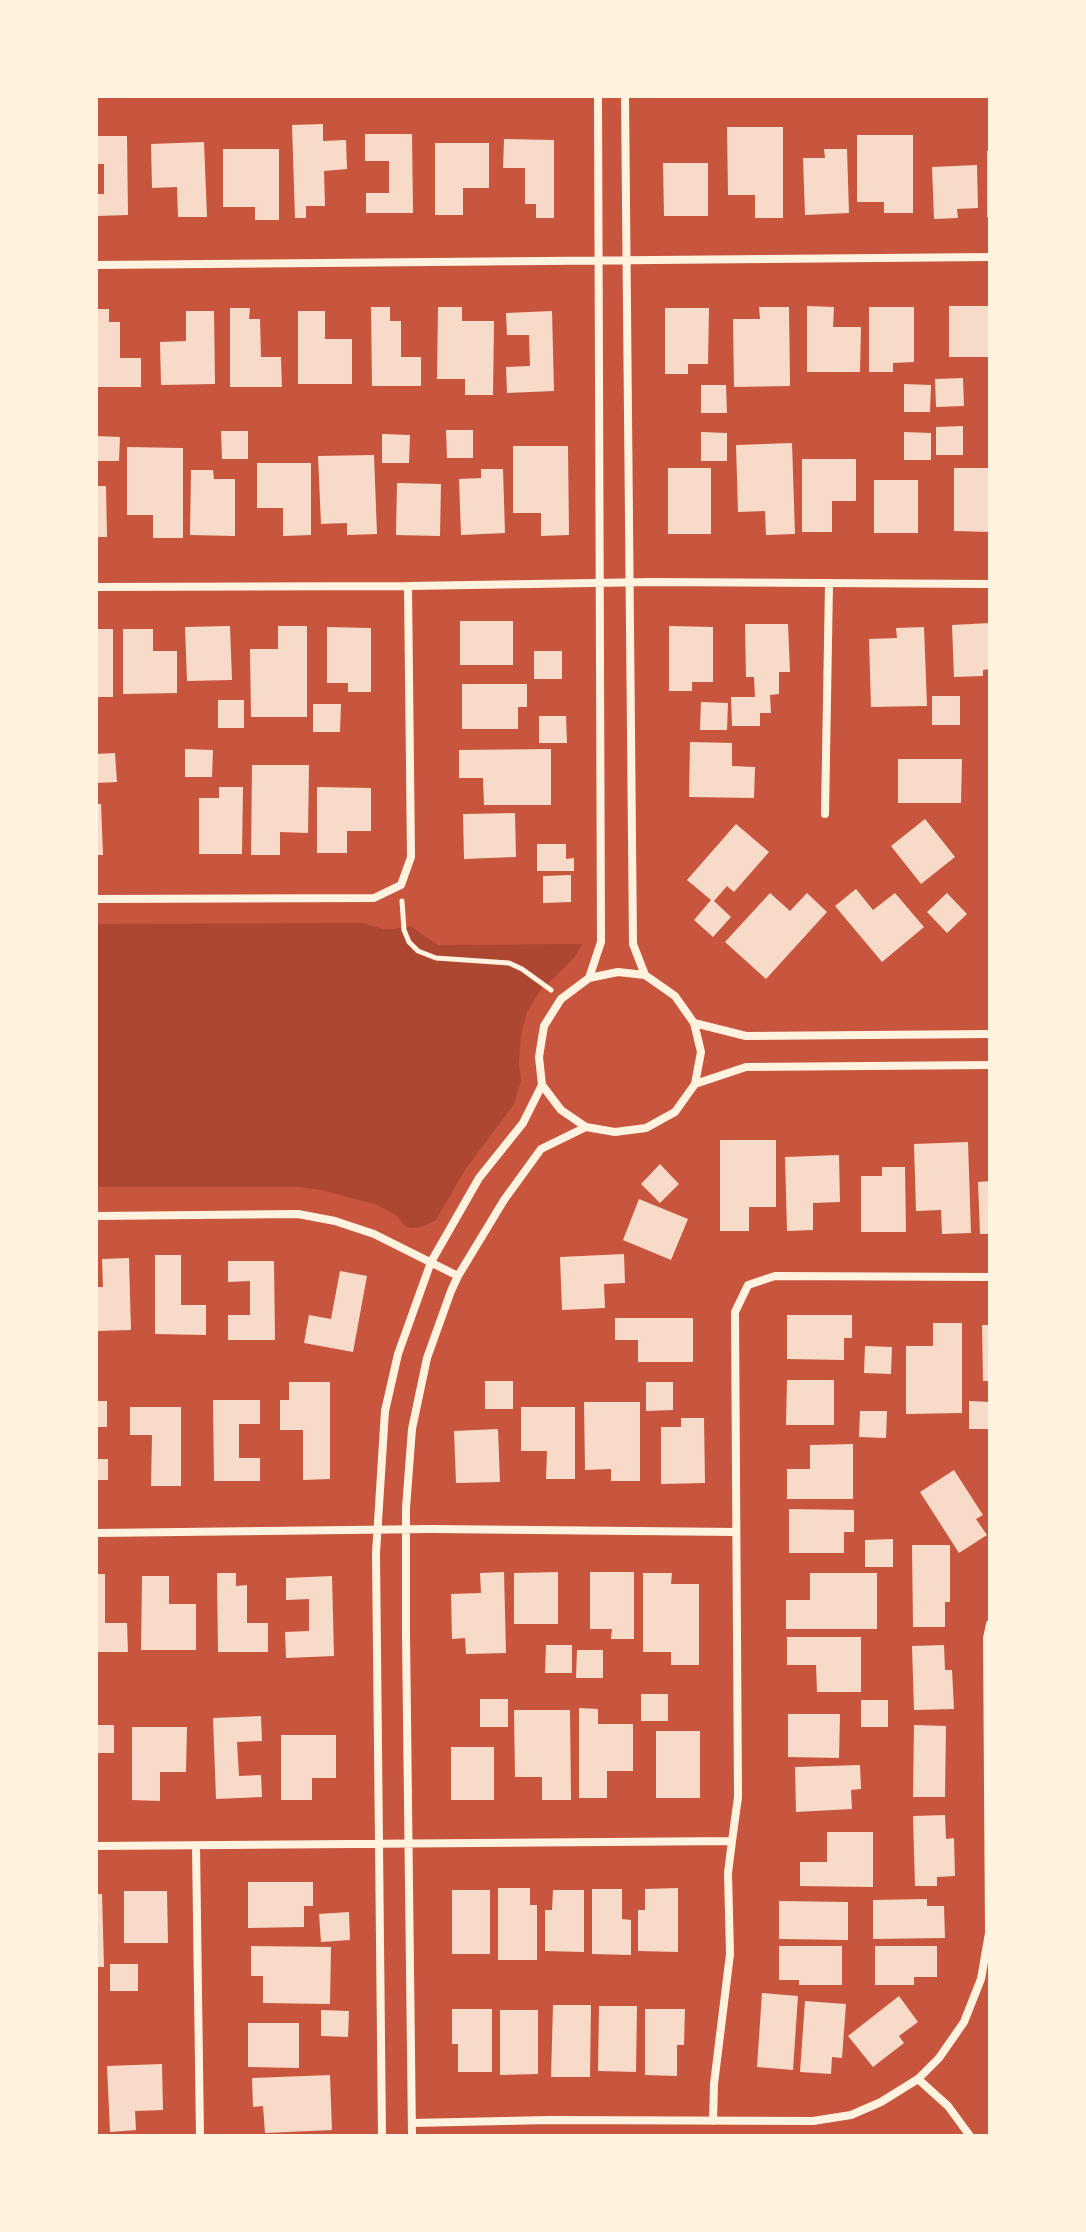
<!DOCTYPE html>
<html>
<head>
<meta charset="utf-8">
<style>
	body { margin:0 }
	#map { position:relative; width:1086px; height:2232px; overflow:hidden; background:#c8553d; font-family:"Exo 2",sans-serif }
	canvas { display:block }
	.frame { position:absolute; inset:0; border:98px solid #fff3e0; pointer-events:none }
</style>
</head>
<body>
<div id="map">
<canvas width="1086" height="2232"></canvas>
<div class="frame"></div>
</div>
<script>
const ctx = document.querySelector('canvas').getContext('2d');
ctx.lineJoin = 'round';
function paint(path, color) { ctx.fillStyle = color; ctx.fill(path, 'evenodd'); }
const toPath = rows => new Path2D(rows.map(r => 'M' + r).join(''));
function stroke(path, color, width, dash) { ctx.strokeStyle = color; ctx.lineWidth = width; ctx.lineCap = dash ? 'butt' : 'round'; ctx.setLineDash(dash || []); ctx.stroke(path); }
paint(toPath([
	[362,923,383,929,394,929,410,926,438,945,582,944,574,958,540,991,527,1012,521,1035,519,1063,521,1080,514,1104,465,1170,436,1220,422,1227,410,1228,405,1226,396,1215,377,1205,321,1190,299,1187,96,1187,96,924]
]), '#ae4732');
paint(toPath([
	[323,124,323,141,346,140,347,169,324,171,325,206,306,206,306,218,295,218,292,125],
	[727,127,783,127,783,218,755,218,755,195,728,195],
	[365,134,412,134,413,213,366,213,366,193,389,193,389,161,365,161],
	[857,135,913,135,913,213,884,213,884,202,857,202],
	[96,136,127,136,128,215,96,216,96,194,104,194,104,164,96,164],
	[504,139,554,140,554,218,536,218,536,204,525,204,525,168,503,168],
	[204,142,207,217,178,217,177,187,152,188,151,144],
	[435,143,489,143,489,188,463,188,463,215,435,215],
	[223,149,279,149,279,220,255,220,255,207,223,207],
	[824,149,847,149,849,213,805,215,803,158,825,158],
	[987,151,990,151,990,217,987,217],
	[663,163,708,163,708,216,664,216],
	[977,165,978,208,957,209,958,218,934,219,932,167],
	[807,306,834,307,833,327,861,327,860,372,807,372],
	[949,306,990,306,990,357,949,357],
	[371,307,390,307,390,321,401,321,401,357,421,357,421,386,372,386],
	[438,307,462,307,462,321,494,321,493,395,465,395,465,379,437,379],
	[759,307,789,307,790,386,734,387,733,319,760,319],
	[869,307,914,307,914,362,893,363,893,372,869,372],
	[230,308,250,308,249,319,260,319,261,357,281,357,282,387,230,387],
	[665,308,709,308,708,364,688,364,688,374,665,374],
	[96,309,109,309,109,322,120,322,120,358,141,358,141,387,96,387],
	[186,311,214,311,215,384,161,385,160,342,186,341],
	[298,311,325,311,325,339,352,339,352,384,298,384],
	[552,311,554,391,507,393,506,367,530,366,529,335,507,335,506,313],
	[963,378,964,406,936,407,935,379],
	[904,384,931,385,930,412,904,412],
	[701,385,726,385,727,413,701,413],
	[963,426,963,455,936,455,936,427],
	[446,430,473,430,473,458,447,458],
	[221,431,248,431,248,459,222,459],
	[701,432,727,433,727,461,701,461],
	[904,432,931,433,931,460,904,460],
	[382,434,410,435,409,463,382,463],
	[97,436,120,437,119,461,97,461],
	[792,443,795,534,766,535,765,511,738,512,736,445],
	[513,446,568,446,569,535,541,536,541,513,513,513],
	[127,447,183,448,183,538,153,538,153,515,127,515],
	[374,455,377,534,347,535,347,523,321,524,318,456],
	[802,459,856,459,856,501,832,501,832,532,802,532],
	[257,463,311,463,311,535,283,536,283,508,257,508],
	[668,468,711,468,711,534,668,534],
	[954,468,990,468,990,532,954,531],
	[481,469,503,469,505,533,461,535,459,479,481,478],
	[191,470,213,470,214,479,235,479,235,536,190,535],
	[874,480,918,480,918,533,874,533],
	[397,483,441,484,440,536,396,535],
	[96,486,106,486,107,537,96,537],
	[460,621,513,621,513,665,460,665],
	[990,623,990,669,983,670,983,676,954,677,952,625],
	[745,624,788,624,790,672,779,672,779,694,770,695,771,713,760,713,760,726,732,726,731,697,755,697,754,677,746,677],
	[230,626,232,680,187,681,185,627],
	[278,626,307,626,307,717,251,717,250,649,278,649],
	[669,626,713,627,713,682,692,682,692,691,669,691],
	[327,627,371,628,371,692,348,692,348,683,327,683],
	[924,627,927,706,871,707,869,639,897,638,896,628],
	[96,629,113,629,113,697,96,697],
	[123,629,153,629,153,651,177,651,177,693,123,694],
	[534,651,562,651,562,679,534,679],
	[462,684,527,684,527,707,518,707,518,729,462,729],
	[932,696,960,696,960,725,932,725],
	[218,700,244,700,244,728,218,728],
	[701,702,728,703,727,730,700,730],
	[313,704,341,704,340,732,313,732],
	[539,716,566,716,567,743,539,743],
	[690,742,732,743,732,766,755,767,754,798,689,797],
	[185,749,213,750,212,777,185,777],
	[551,749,551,805,484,805,483,778,459,778,459,750],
	[115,753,117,782,96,783,96,754],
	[898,759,962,759,961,803,898,803],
	[252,765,309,765,308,833,280,832,280,855,251,855],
	[219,787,243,787,242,854,199,854,199,798,219,798],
	[317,787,371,788,371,831,347,831,347,853,317,853],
	[96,804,101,804,103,855,96,855],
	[515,813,516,857,464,859,463,814],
	[925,819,955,857,921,884,891,846],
	[736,824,769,852,734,892,727,886,714,901,731,917,713,937,694,920,711,900,687,880],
	[537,844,566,844,566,859,574,858,574,871,537,871],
	[571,875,571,902,543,903,543,876],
	[856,889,873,910,895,893,924,927,882,962,835,906],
	[770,893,790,911,807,893,827,912,766,979,725,942],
	[947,893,967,914,947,933,927,912],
	[720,1140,776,1140,776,1207,749,1207,749,1231,720,1231],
	[968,1142,971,1233,942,1234,941,1210,916,1211,914,1144],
	[839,1155,840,1202,813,1203,813,1230,787,1231,785,1157],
	[660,1164,679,1184,660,1203,641,1184],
	[882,1167,905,1167,906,1232,861,1232,861,1176,882,1176],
	[990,1181,990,1234,980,1234,978,1182],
	[639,1199,688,1219,671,1260,623,1240],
	[624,1254,625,1283,604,1284,605,1308,562,1310,560,1257],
	[155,1255,181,1255,181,1305,206,1305,206,1335,155,1334],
	[129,1258,131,1330,96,1331,96,1287,103,1287,102,1259],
	[228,1261,274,1261,275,1340,228,1340,228,1315,250,1315,250,1281,228,1282],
	[340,1271,367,1276,353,1352,304,1343,309,1315,331,1319],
	[787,1315,852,1315,852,1338,844,1338,844,1360,787,1359],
	[615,1318,693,1318,693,1362,638,1362,638,1340,615,1340],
	[933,1323,962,1323,962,1413,906,1414,906,1346,933,1346],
	[982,1325,990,1325,990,1381,983,1381],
	[865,1346,892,1347,891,1374,864,1373],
	[787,1380,834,1380,834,1425,786,1425],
	[485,1381,513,1381,513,1409,485,1409],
	[289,1382,330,1382,330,1479,303,1480,303,1430,280,1430,280,1400,289,1400],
	[646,1382,673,1382,673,1410,646,1411],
	[213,1400,260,1400,260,1424,239,1424,239,1458,260,1458,260,1481,214,1481],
	[96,1401,107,1401,107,1427,96,1427],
	[969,1401,990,1402,990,1429,969,1429],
	[584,1402,640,1402,640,1481,611,1481,611,1469,585,1470],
	[130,1407,181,1407,181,1486,151,1486,152,1435,130,1435],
	[521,1407,575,1407,575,1479,546,1479,547,1451,521,1451],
	[860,1411,887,1411,886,1438,859,1437],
	[681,1418,704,1418,705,1483,661,1484,661,1427,681,1427],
	[498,1429,500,1482,456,1483,454,1431],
	[853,1444,853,1499,787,1499,787,1469,810,1469,810,1445],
	[96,1459,108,1459,108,1480,96,1480],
	[954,1470,983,1515,976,1519,987,1535,959,1553,920,1492],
	[789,1509,854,1510,854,1532,844,1532,844,1553,789,1553],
	[893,1539,893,1567,865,1567,865,1540],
	[912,1545,950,1545,950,1602,945,1602,945,1627,913,1627],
	[504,1572,506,1653,466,1654,465,1638,452,1639,451,1594,481,1593,480,1573],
	[558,1572,558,1624,514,1624,514,1573],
	[590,1572,634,1572,634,1639,611,1639,612,1629,590,1629],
	[217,1573,236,1573,236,1586,247,1585,247,1623,268,1623,268,1652,218,1652],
	[643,1573,672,1573,671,1584,699,1584,699,1665,671,1665,671,1652,643,1652],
	[810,1573,877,1573,877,1629,786,1629,786,1600,810,1600],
	[96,1574,105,1574,105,1623,127,1623,128,1652,96,1652],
	[142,1576,169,1576,169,1604,196,1604,196,1650,141,1650],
	[332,1576,334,1656,286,1658,285,1632,309,1631,309,1599,286,1600,286,1578],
	[787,1637,861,1637,861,1692,817,1692,816,1665,787,1665],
	[546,1645,572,1645,572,1673,545,1673],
	[944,1645,945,1670,952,1670,954,1709,914,1710,912,1646],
	[577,1650,603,1650,603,1678,576,1678],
	[641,1694,668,1694,668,1721,641,1721],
	[480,1699,508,1699,508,1727,480,1727],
	[861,1700,888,1700,888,1727,861,1727],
	[579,1708,598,1709,598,1724,633,1724,633,1771,607,1771,607,1798,579,1798],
	[514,1710,570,1710,571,1800,542,1800,542,1777,515,1777],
	[788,1714,840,1714,839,1758,788,1757],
	[261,1716,262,1741,237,1742,239,1776,261,1775,262,1797,216,1799,213,1718],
	[96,1725,114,1725,114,1753,96,1753],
	[914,1725,946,1726,945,1797,913,1797],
	[132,1727,187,1727,186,1772,160,1772,160,1801,132,1800],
	[656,1731,700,1731,700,1798,656,1798],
	[281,1735,336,1735,336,1778,312,1778,312,1800,281,1800],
	[451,1747,494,1747,494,1800,451,1800],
	[860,1765,861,1789,851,1790,852,1809,796,1812,795,1767],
	[945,1815,946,1839,954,1838,955,1876,937,1877,937,1886,915,1886,913,1816],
	[827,1832,873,1832,873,1887,800,1886,800,1862,827,1862],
	[248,1882,313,1882,313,1906,304,1906,304,1927,248,1928],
	[498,1888,530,1888,530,1905,537,1905,537,1960,498,1960],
	[678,1888,678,1952,638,1951,638,1910,645,1910,645,1889],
	[592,1889,622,1889,622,1919,631,1920,631,1955,592,1954],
	[452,1890,490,1890,490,1954,452,1954],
	[553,1890,584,1890,584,1952,545,1951,545,1910,552,1910],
	[124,1891,167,1891,168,1943,124,1943],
	[96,1894,102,1894,104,1967,96,1967],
	[927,1899,927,1906,944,1906,945,1938,873,1939,873,1900],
	[779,1901,848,1902,848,1940,779,1939],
	[349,1912,350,1940,321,1942,319,1914],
	[251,1946,331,1947,330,2004,263,2003,263,1976,251,1976],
	[779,1946,842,1946,842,1985,799,1985,799,1980,779,1980],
	[875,1946,937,1946,937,1977,914,1977,914,1985,875,1985],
	[110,1964,138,1964,138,1991,110,1991],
	[762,1993,798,1996,793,2070,757,2067],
	[899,1996,918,2022,899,2036,904,2043,873,2067,848,2036],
	[805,2001,846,2004,842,2058,832,2057,831,2074,800,2072],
	[553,2005,591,2005,590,2077,551,2077],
	[599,2006,637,2006,636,2072,598,2071],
	[452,2009,492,2009,492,2072,458,2072,458,2044,452,2044],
	[645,2009,685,2009,684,2045,677,2045,677,2076,645,2075],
	[321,2010,349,2011,348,2037,321,2036],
	[500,2010,538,2010,538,2074,500,2075],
	[248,2023,299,2023,299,2068,248,2067],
	[162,2064,163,2110,135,2111,136,2130,110,2132,107,2066],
	[330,2075,332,2130,265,2133,263,2106,253,2107,252,2078]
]), '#f7dbc8');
stroke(toPath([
	[402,901,404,930,409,942,418,951,436,958,509,963,522,969,551,990]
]), '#fff3e0', 5);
stroke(toPath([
	[625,96,633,944,645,975],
	[96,265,990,257],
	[96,587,408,586,654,582,990,584],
	[825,814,829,584],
	[96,899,374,898,401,885,411,857,408,586],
	[618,972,645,975,675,996,694,1023,701,1052,695,1084,675,1112,646,1128,615,1132,586,1127,561,1110,542,1085,539,1057,544,1026,561,999,589,978,618,972],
	[589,978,601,942,598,96],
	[694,1023,746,1036,990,1034],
	[695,1084,746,1067,990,1065],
	[96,1216,298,1214,335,1221,374,1234,458,1276],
	[96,1533,431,1529,736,1532],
	[96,1846,732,1841,738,1797,735,1312,748,1285,775,1276,990,1277],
	[196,1846,200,2136],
	[918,2079,948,2106,970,2136],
	[713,2121,714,2084,730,1954,728,1873,732,1841],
	[412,2123,550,2120,813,2121,851,2115,881,2102,918,2079,939,2058,964,2022,981,1979,989,1933,987,1638,990,1624],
	[382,2136,376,1553,385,1411,398,1354,431,1262,479,1178,523,1123,542,1085],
	[412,2136,406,1634,406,1508,412,1429,427,1358,451,1291,458,1276,504,1200,541,1149,586,1127]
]), '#fff3e0', 8);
</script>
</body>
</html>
